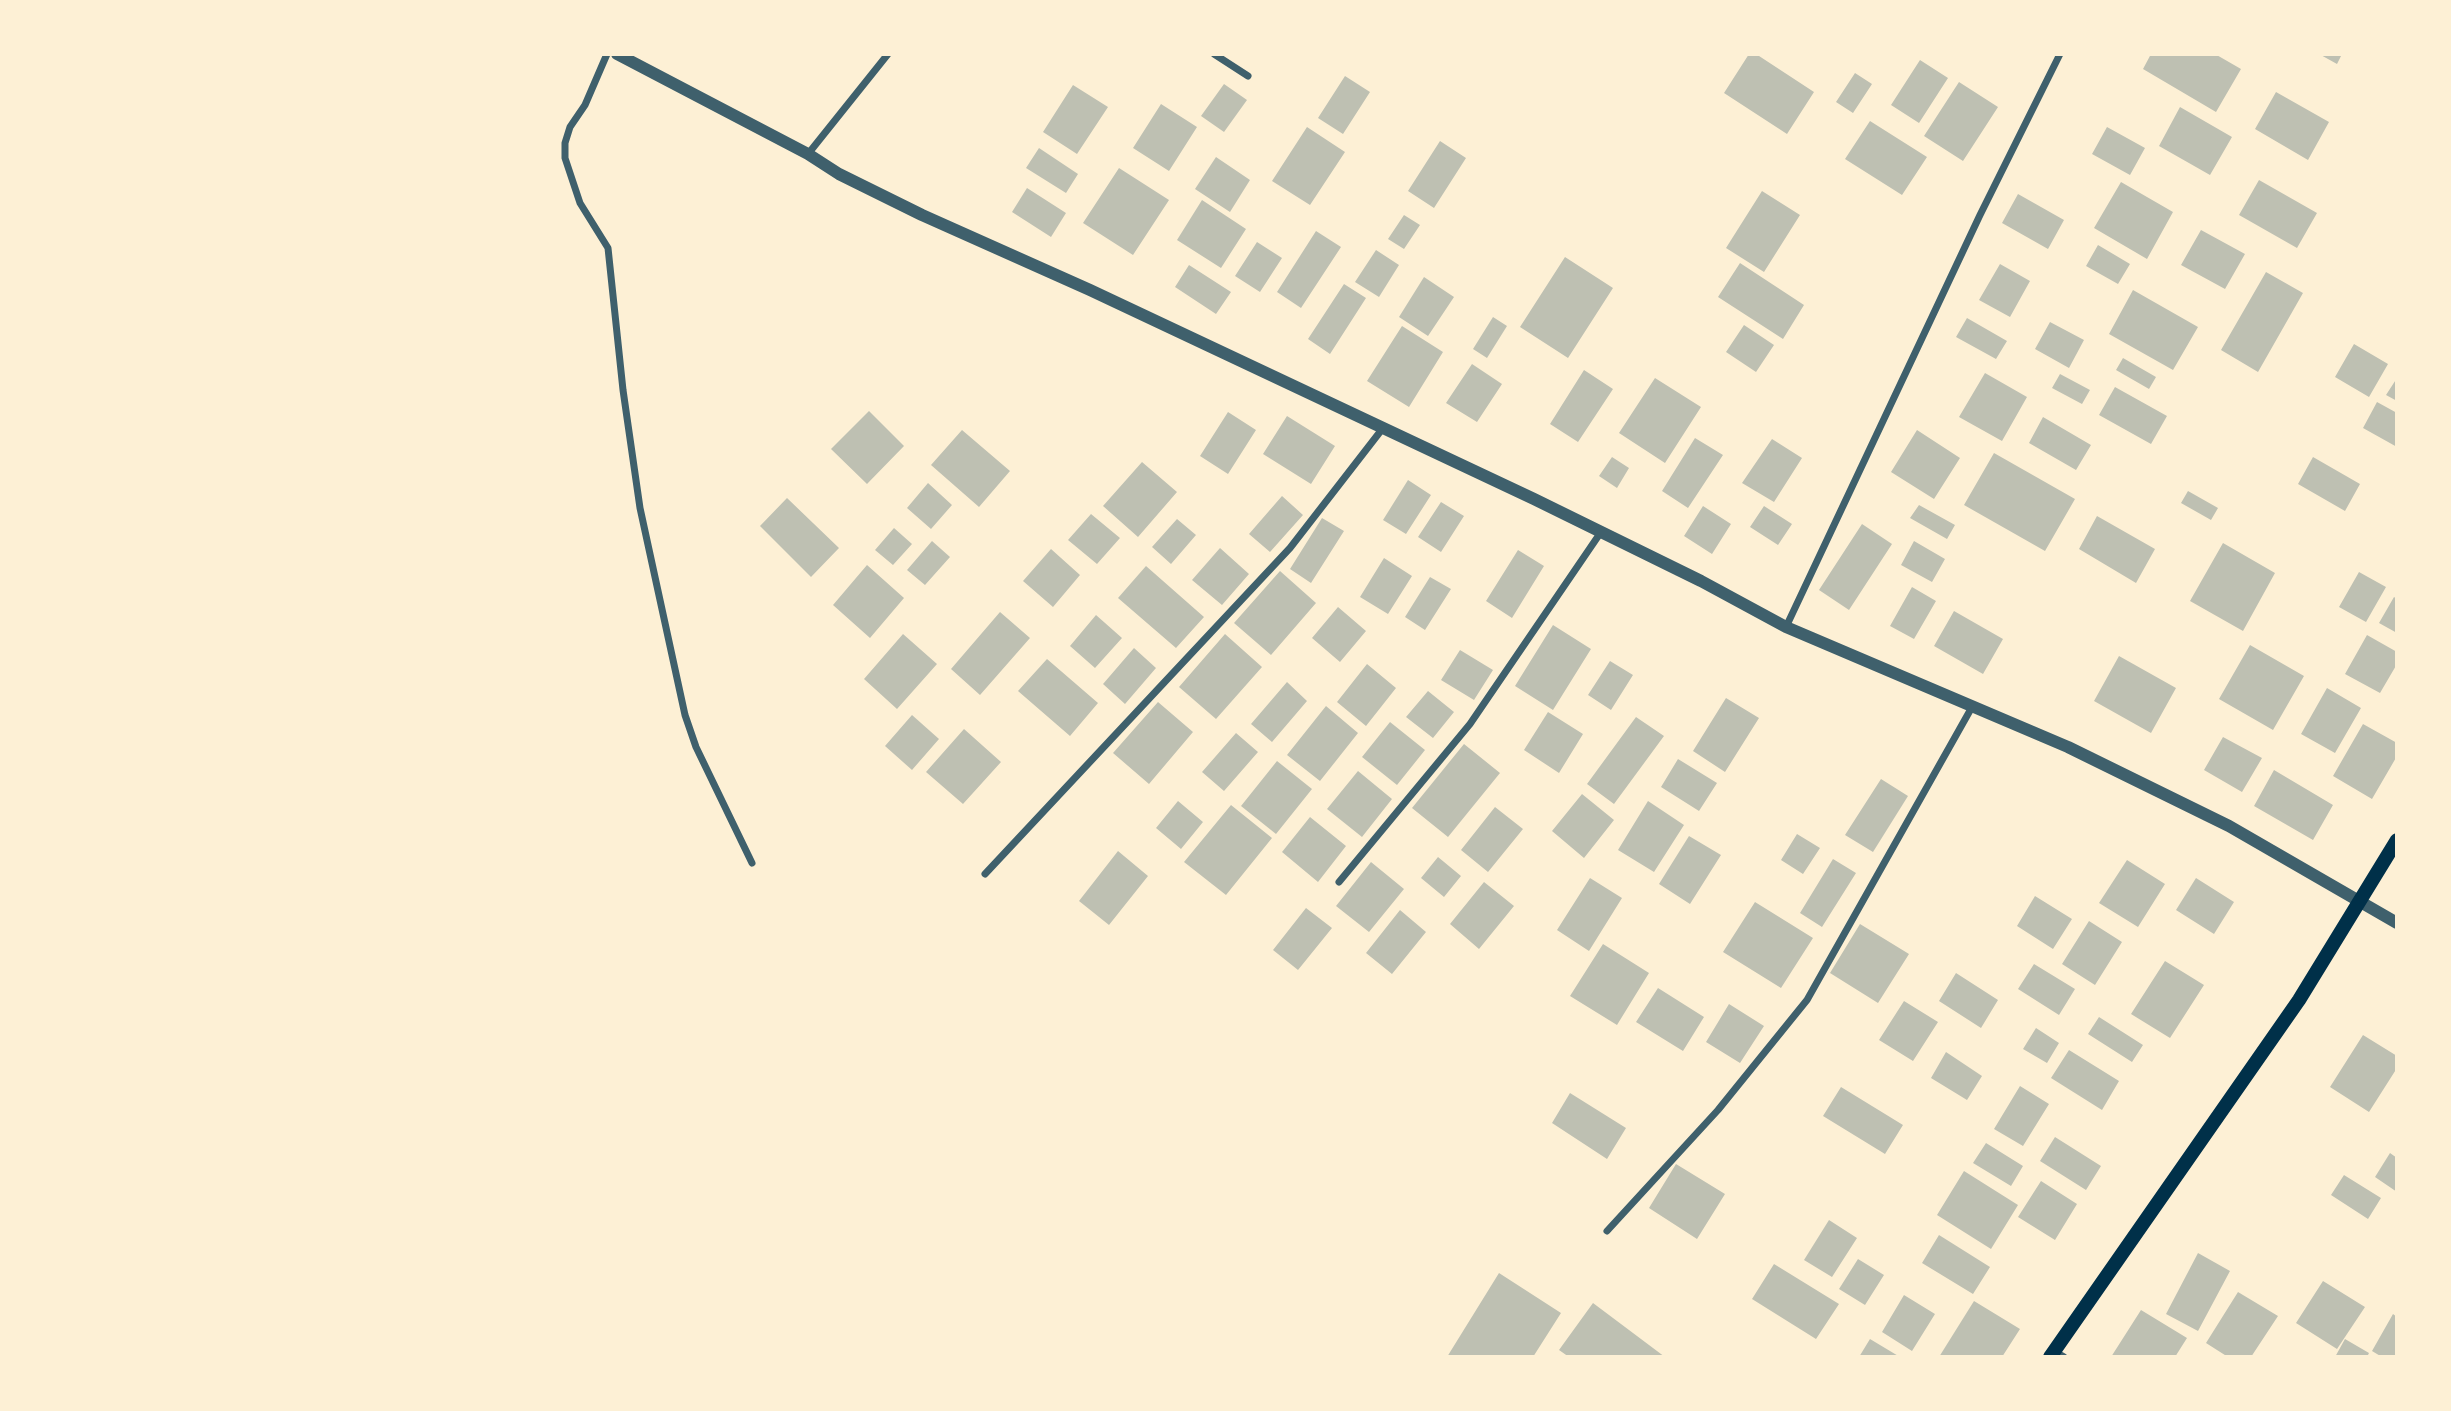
<!DOCTYPE html>
<html>
<head>
<meta charset="utf-8">
<style>
	body { margin:0 }
	#map { position:relative; width:2451px; height:1411px; overflow:hidden; background:#fdf0d5; font-family:"IBM Plex Sans",sans-serif }
	canvas { display:block }
	.frame { position:absolute; inset:0; border:56px solid #fdf0d5; pointer-events:none }
</style>
</head>
<body>
<div id="map">
<canvas width="2451" height="1411"></canvas>
<div class="frame"></div>
</div>
<script>
const ctx = document.querySelector('canvas').getContext('2d');
ctx.lineJoin = 'round';
function paint(path, color) { ctx.fillStyle = color; ctx.fill(path, 'evenodd'); }
const toPath = rows => new Path2D(rows.map(r => 'M' + r).join(''));
function stroke(path, color, width, dash) { ctx.strokeStyle = color; ctx.lineWidth = width; ctx.lineCap = dash ? 'butt' : 'round'; ctx.setLineDash(dash || []); ctx.stroke(path); }
paint(toPath([
	[1749,54,1756,54,1814,92,1787,134,1724,93],
	[2151,54,2215,54,2241,69,2216,112,2143,69],
	[2319,54,2342,54,2337,64],
	[1920,60,1948,78,1919,123,1891,105],
	[1855,73,1872,84,1853,113,1836,102],
	[1345,76,1370,92,1343,134,1318,118],
	[1959,82,1998,107,1963,161,1924,136],
	[1224,84,1247,100,1224,132,1201,116],
	[1073,85,1108,107,1077,154,1043,132],
	[2276,92,2329,122,2308,160,2255,129],
	[1161,104,1197,127,1169,171,1133,148],
	[2180,107,2232,137,2210,175,2159,146],
	[1870,121,1927,157,1902,195,1845,159],
	[1307,127,1345,152,1310,205,1272,181],
	[2107,127,2145,148,2130,175,2092,154],
	[1440,141,1466,158,1434,208,1408,191],
	[1039,148,1078,174,1066,193,1026,168],
	[1216,157,1250,180,1230,212,1195,189],
	[1119,168,1169,200,1133,255,1083,223],
	[2259,180,2317,213,2297,248,2239,215],
	[2121,182,2173,212,2147,259,2094,228],
	[1027,188,1066,213,1051,237,1012,212],
	[1762,191,1800,215,1764,272,1726,248],
	[2018,194,2064,220,2048,249,2002,223],
	[1202,200,1246,229,1221,268,1177,240],
	[1404,215,1420,225,1404,249,1388,239],
	[2201,230,2245,254,2225,289,2181,265],
	[1316,231,1341,247,1301,308,1277,292],
	[1257,242,1282,258,1260,292,1235,276],
	[2098,245,2130,264,2118,284,2086,266],
	[1376,250,1399,265,1379,297,1355,282],
	[1565,257,1613,288,1568,358,1520,327],
	[1740,263,1804,305,1783,339,1718,297],
	[2000,264,2030,281,2010,317,1979,300],
	[1189,265,1231,292,1216,314,1175,287],
	[2266,272,2303,293,2258,372,2221,350],
	[1424,277,1454,297,1428,336,1399,317],
	[1344,284,1366,298,1330,354,1308,339],
	[2133,290,2198,327,2173,370,2109,334],
	[1493,317,1507,326,1487,358,1473,349],
	[1967,318,2007,341,1996,359,1956,337],
	[2050,322,2084,340,2069,368,2035,349],
	[1744,325,1774,345,1756,372,1726,352],
	[1402,326,1443,352,1409,407,1367,381],
	[2354,344,2388,364,2369,397,2335,377],
	[2123,358,2156,377,2149,389,2116,370],
	[1472,364,1502,384,1477,422,1446,403],
	[1584,370,1613,389,1578,442,1550,424],
	[1985,373,2027,397,2002,441,1959,417],
	[2060,374,2090,390,2082,404,2052,388],
	[1655,378,1701,407,1665,463,1619,433],
	[2397,378,2397,401,2386,395],
	[2115,387,2167,416,2151,444,2099,415],
	[2377,402,2397,413,2397,447,2363,428],
	[869,411,904,446,867,484,831,449],
	[1228,412,1256,430,1228,474,1200,456],
	[1287,416,1335,446,1311,484,1263,454],
	[2043,417,2091,445,2076,470,2029,443],
	[962,430,1010,471,979,507,931,465],
	[1917,430,1960,458,1934,499,1891,472],
	[1695,438,1723,455,1688,508,1662,491],
	[1772,439,1802,458,1774,502,1742,483],
	[1994,453,2075,499,2045,551,1964,505],
	[1612,457,1629,468,1617,488,1599,476],
	[2313,457,2360,484,2345,511,2298,484],
	[1142,462,1177,492,1138,537,1103,506],
	[1408,480,1431,495,1406,534,1383,520],
	[928,483,952,505,931,529,907,508],
	[2188,491,2218,508,2211,520,2181,503],
	[1282,496,1303,515,1270,552,1249,534],
	[787,498,839,548,811,577,760,526],
	[1441,502,1464,516,1441,552,1418,537],
	[1919,505,1955,525,1947,539,1910,518],
	[1703,506,1731,524,1712,554,1684,536],
	[1764,506,1792,524,1778,545,1750,527],
	[1091,514,1120,538,1097,564,1068,540],
	[2097,516,2155,549,2136,583,2079,549],
	[1322,518,1344,531,1311,583,1290,569],
	[1177,519,1196,535,1171,564,1152,547],
	[1862,524,1892,544,1849,610,1819,590],
	[894,528,912,544,893,565,875,550],
	[932,541,950,557,925,585,907,570],
	[1914,541,1945,559,1932,582,1901,565],
	[2223,543,2275,573,2243,631,2190,601],
	[1220,548,1249,574,1222,605,1192,580],
	[1051,549,1080,575,1053,607,1023,581],
	[1518,550,1544,566,1512,618,1486,601],
	[1384,558,1412,576,1388,614,1360,597],
	[867,565,904,598,870,638,833,605],
	[1146,566,1204,617,1176,648,1118,598],
	[1280,571,1316,603,1271,655,1234,623],
	[2359,572,2386,587,2366,622,2339,607],
	[1430,577,1451,589,1425,630,1405,617],
	[1912,587,1936,601,1914,639,1890,626],
	[2394,597,2397,599,2397,633,2379,623],
	[1338,607,1366,631,1340,662,1312,638],
	[1954,611,2003,639,1983,674,1934,646],
	[1000,612,1030,638,980,695,951,669],
	[1096,615,1122,638,1095,668,1070,646],
	[1553,625,1591,649,1553,710,1515,686],
	[903,634,937,664,897,709,864,679],
	[1225,634,1262,667,1216,719,1179,687],
	[2367,635,2397,652,2397,664,2380,693,2345,674],
	[2250,645,2304,676,2273,730,2219,699],
	[1134,648,1156,668,1125,704,1103,684],
	[1460,650,1493,670,1474,700,1441,680],
	[2119,656,2176,688,2151,733,2094,701],
	[1047,659,1098,703,1070,736,1018,691],
	[1610,661,1633,675,1611,710,1588,695],
	[1367,664,1396,688,1366,726,1337,702],
	[1287,682,1307,701,1272,742,1251,724],
	[2327,688,2361,708,2335,753,2301,734],
	[1428,691,1454,712,1433,738,1406,717],
	[1726,698,1759,718,1725,772,1693,751],
	[1158,702,1193,732,1149,784,1113,753],
	[1326,706,1358,733,1320,781,1287,755],
	[1548,712,1583,734,1559,773,1524,750],
	[912,715,939,739,912,770,885,746],
	[1636,717,1664,736,1614,804,1587,784],
	[1390,722,1425,750,1397,785,1362,757],
	[2363,724,2397,743,2397,756,2372,799,2333,776],
	[964,729,1001,762,963,804,926,772],
	[1236,733,1258,752,1224,791,1202,772],
	[2223,737,2262,758,2242,792,2204,770],
	[1464,744,1500,773,1448,837,1412,808],
	[1678,759,1717,783,1699,811,1661,787],
	[1277,761,1312,789,1276,834,1241,806],
	[2274,770,2333,805,2313,840,2254,806],
	[1358,771,1392,799,1362,837,1327,809],
	[1881,779,1908,796,1873,852,1845,835],
	[1582,794,1614,820,1584,858,1552,831],
	[1178,801,1203,822,1181,849,1156,828],
	[1648,801,1684,825,1654,872,1618,850],
	[1231,805,1272,838,1226,895,1184,862],
	[1495,807,1523,829,1488,872,1461,850],
	[1310,817,1346,846,1318,882,1282,852],
	[1797,834,1820,848,1803,874,1781,860],
	[1689,836,1721,855,1690,904,1659,884],
	[1118,851,1148,876,1109,925,1079,901],
	[1438,857,1461,876,1444,897,1421,878],
	[1833,859,1856,873,1822,927,1800,913],
	[2127,860,2165,884,2138,927,2099,903],
	[1371,862,1404,889,1369,932,1336,906],
	[1590,878,1622,898,1589,951,1557,930],
	[2196,878,2234,902,2214,934,2176,910],
	[1484,882,1514,906,1479,949,1450,924],
	[2035,896,2072,919,2053,949,2017,926],
	[1755,902,1813,938,1781,988,1723,952],
	[1306,908,1332,928,1298,970,1273,950],
	[1400,910,1426,932,1392,974,1366,953],
	[2089,921,2122,942,2095,985,2062,964],
	[1860,924,1909,954,1878,1003,1830,973],
	[1603,944,1649,973,1617,1025,1570,996],
	[2165,961,2204,985,2170,1038,2131,1014],
	[2034,964,2075,989,2059,1015,2018,989],
	[1956,973,1998,1000,1981,1028,1939,1001],
	[1658,988,1704,1017,1683,1051,1636,1022],
	[1904,1001,1938,1022,1913,1061,1879,1040],
	[1729,1004,1764,1026,1740,1063,1706,1042],
	[2099,1017,2143,1045,2132,1062,2088,1034],
	[2036,1028,2059,1043,2047,1063,2023,1049],
	[2363,1035,2397,1056,2397,1068,2369,1112,2330,1087],
	[2069,1050,2119,1081,2102,1110,2051,1078],
	[1946,1052,1982,1076,1967,1100,1931,1078],
	[2020,1086,2049,1104,2023,1146,1994,1129],
	[1841,1087,1903,1125,1885,1154,1823,1116],
	[1570,1093,1626,1128,1607,1159,1552,1123],
	[2055,1137,2101,1166,2086,1190,2040,1161],
	[1986,1143,2023,1166,2011,1186,1973,1163],
	[2390,1153,2397,1158,2397,1192,2375,1177],
	[1676,1164,1725,1194,1697,1239,1649,1208],
	[1964,1171,2018,1205,1991,1249,1937,1215],
	[2344,1175,2381,1198,2368,1219,2331,1195],
	[2041,1181,2077,1204,2055,1240,2018,1217],
	[1829,1220,1857,1238,1832,1277,1804,1260],
	[1939,1235,1990,1267,1973,1294,1922,1263],
	[2198,1253,2230,1271,2198,1331,2166,1314],
	[1858,1259,1884,1275,1865,1305,1839,1289],
	[1774,1264,1839,1304,1816,1339,1752,1299],
	[1499,1273,1561,1313,1533,1357,1447,1357],
	[2323,1281,2365,1307,2337,1349,2296,1323],
	[2238,1292,2278,1316,2251,1357,2228,1357,2206,1343],
	[1904,1295,1935,1314,1912,1351,1882,1332],
	[1974,1301,2020,1329,2002,1357,1939,1357],
	[1593,1303,1665,1357,1569,1357,1559,1350],
	[2141,1310,2187,1338,2175,1357,2111,1357],
	[2393,1314,2397,1317,2397,1357,2382,1357,2372,1351],
	[1870,1339,1900,1357,1859,1357],
	[2345,1339,2369,1353,2367,1357,2335,1357]
]), '#bec0b2');
stroke(toPath([
	[607,54,585,105,570,127,565,143,565,158,580,203,608,248,623,390,640,508,685,715,696,747,752,863],
	[1214,54,1248,76],
	[808,154,888,54],
	[1786,627,1980,215,2060,54],
	[985,874,1290,548,1383,428],
	[1339,882,1470,724,1601,532],
	[1607,1231,1718,1110,1807,1000,1972,707],
	[2054,1351,2064,1357]
]), '#3f606c', 7);
stroke(toPath([
	[617,54,808,154,839,174,922,215,1090,290,1534,499,1701,581,1786,627,2068,747,2229,826,2397,923]
]), '#3f606c', 12);
stroke(toPath([
	[2050,1357,2299,1000,2397,840]
]), '#003049', 14);
</script>
</body>
</html>
